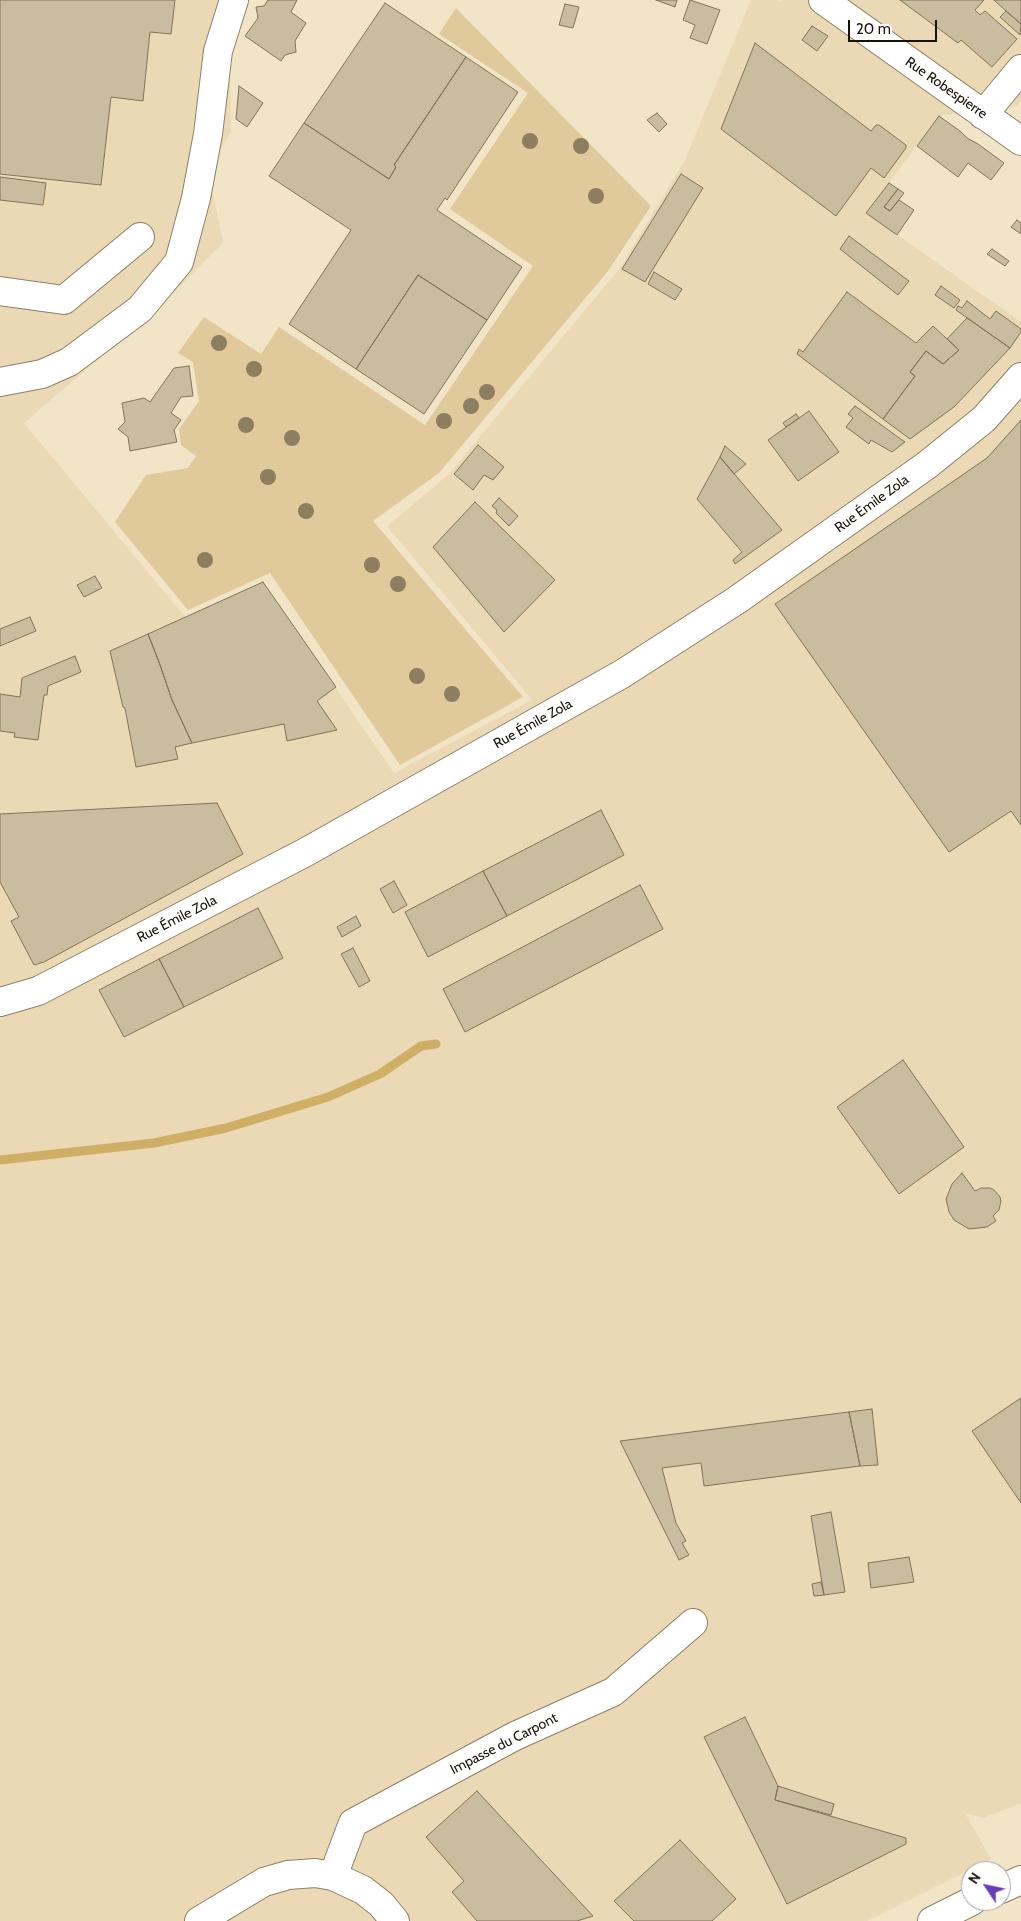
<!DOCTYPE html>
<html>
<head>
<meta charset="utf-8">
<style>
	body { margin:0 }
	#map { position:relative; width:1021px; height:1921px; overflow:hidden; background:#f2e4c7; font-family:Cabin,sans-serif }
	canvas { display:block }
	.north { position:absolute; left:961px; top:1861px; width:50px; height:50px; box-sizing:border-box; background:#fff; border:1px solid #a2a09c; border-radius:50%; rotate:304deg; font-size:14px; font-weight:700; line-height:20px; text-align:center; color:#171208 }
	.north::after { content:''; display:block; margin:auto; width:18px; height:22px; background:#693db5; clip-path:polygon(50% 0,100% 100%,50% 72%,0 100%) }
	.scale { position:absolute; left:848px; top:20px; width:89px; height:22px; box-sizing:border-box; border:2px solid #171208; border-top:0; padding-left:6px; font-size:15px; line-height:18px; white-space:nowrap; color:#171208; -webkit-text-stroke:4px #fff; paint-order:stroke }
</style>
</head>
<body>
<div id="map">
<canvas width="1021" height="1921"></canvas>
<div class="north">N</div>
<div class="scale">20 m</div>
</div>
<script>
const ctx = document.querySelector('canvas').getContext('2d');
ctx.lineJoin = 'round';
function paint(path, color) { ctx.fillStyle = color; ctx.fill(path, 'evenodd'); }
const toPath = rows => new Path2D(rows.map(r => 'M' + r).join(''));
function stroke(path, color, width, dash) { ctx.strokeStyle = color; ctx.lineWidth = width; ctx.lineCap = dash ? 'butt' : 'round'; ctx.setLineDash(dash || []); ctx.stroke(path); }
function label(font, color, halo, rows, align = 'center') {
  ctx.font = font + ' Cabin,sans-serif'; ctx.lineWidth = 4.5; ctx.setLineDash([]); ctx.textBaseline = 'middle'; ctx.strokeStyle = halo; ctx.fillStyle = color; for (const [text, x, y, turn = 0] of rows) {
    ctx.save(); ctx.translate(x, y); ctx.rotate((+turn || 0) * Math.PI / 180); ctx.textAlign = isNaN(turn) ? turn : align; if (halo) ctx.strokeText(text, 0, 0); ctx.fillText(text, 0, 0); ctx.restore();
  }
}
paint(toPath([
	[0,0,229,0,231,132,208,169,223,242,218,248,159,307,24,423,185,617,263,582,394,773,532,700,387,526,449,474,620,268,685,160,751,0,777,0,781,2,783,0,1021,0,1021,101,1017,106,939,116,866,213,1021,322,1021,1803,983,1818,965,1813,991,1859,867,1921,0,1921]
]), '#ead9b4');
paint(toPath([
	[456,8,651,206,608,271,439,473,373,521,523,697,400,765,270,573,188,610,115,522,146,475,188,468,196,456,181,445,179,429,199,401,193,362,178,353,204,317,261,354,279,327,425,425,533,266,450,209,528,93,439,34]
]), '#e0ca9b');
stroke(toPath([
	[0,1160,154,1143,226,1128,328,1097,380,1074,421,1046,436,1044]
]), '#cfae66', 9);
const building = toPath([
	[0,0,175,0,171,34,150,32,143,101,111,97,101,185,0,174,0,0],
	[268,0,297,0,291,12,306,23,295,41,296,52,285,55,281,61,245,36,258,18,256,7,264,6,268,0],
	[656,0,677,0,675,7,656,0],
	[690,0,720,10,707,44,690,38,695,25,683,20,690,0],
	[900,0,984,0,975,10,980,15,985,11,1017,39,992,67,961,40,958,43,900,0],
	[994,0,1021,0,1021,24,1006,11,994,0],
	[385,3,466,57,394,165,396,167,389,179,304,123,385,3],
	[565,4,579,7,573,28,559,25,565,4],
	[1006,11,1021,24,1020,35,1000,17,1006,11],
	[812,26,828,36,817,51,802,40,812,26],
	[755,43,871,131,876,125,879,125,906,145,906,148,884,178,871,168,836,216,721,129,755,43],
	[466,57,518,92,447,200,445,198,437,210,522,267,487,320,418,275,356,369,289,324,351,230,269,176,304,123,389,179,396,167,394,165,466,57],
	[239,86,263,103,247,127,236,119,239,86],
	[657,113,667,124,659,132,647,120,657,113],
	[939,116,960,131,967,138,978,144,1004,163,991,180,968,163,958,177,917,146,939,116],
	[681,174,703,188,645,282,622,269,681,174],
	[0,177,46,183,43,205,0,200,0,177],
	[889,183,898,189,884,207,890,211,899,200,914,210,897,235,866,213,889,183],
	[898,189,904,193,890,211,884,207,898,189],
	[1017,220,1021,223,1021,234,1011,227,1017,220],
	[849,236,909,281,898,295,840,249,849,236],
	[992,249,1009,261,1005,266,987,254,992,249],
	[654,272,682,289,675,300,648,284,654,272],
	[418,275,487,320,424,414,356,369,418,275],
	[941,286,960,300,954,308,935,295,941,286],
	[847,292,916,343,933,326,959,350,943,364,926,351,910,372,915,376,883,419,797,354,799,349,803,352,847,292],
	[967,301,990,319,996,311,1021,329,1021,332,1010,348,956,310,958,306,962,308,967,301],
	[967,318,1010,348,954,407,910,439,883,419,915,376,910,372,926,351,943,364,959,350,947,339,967,318],
	[189,366,193,396,181,397,171,413,181,420,174,430,177,442,130,451,128,437,118,429,125,422,122,403,144,398,150,402,174,368,189,366],
	[855,406,902,440,905,442,892,452,871,440,869,444,846,427,853,418,848,414,855,406],
	[809,411,839,452,798,481,768,440,809,411],
	[796,414,799,418,786,427,783,423,796,414],
	[1021,420,1021,825,1011,811,949,852,775,604,987,458,1021,420],
	[478,445,504,467,493,480,484,475,473,490,454,474,478,445],
	[725,446,746,464,734,474,720,457,725,446],
	[720,457,782,530,735,564,733,560,742,552,697,499,720,457],
	[499,498,518,516,509,526,496,513,497,510,492,506,499,498],
	[475,502,555,580,504,632,433,547,475,502],
	[95,576,102,588,84,597,77,585,95,576],
	[263,582,336,687,317,701,337,730,287,741,284,724,192,743,172,700,159,662,148,634,263,582],
	[30,617,36,631,0,646,0,629,30,617],
	[148,634,159,662,172,700,192,743,175,747,178,759,136,767,125,708,123,707,110,651,148,634],
	[75,656,81,672,48,686,47,695,44,695,38,740,14,737,15,733,0,731,0,694,20,697,22,678,75,656],
	[217,803,243,854,44,962,34,965,11,921,19,917,0,882,0,814,217,803],
	[601,810,624,855,507,916,483,871,601,810],
	[483,871,507,916,428,957,405,912,483,871],
	[394,881,407,905,393,913,380,889,394,881],
	[640,885,663,929,465,1032,443,989,640,885],
	[258,908,283,958,184,1007,159,959,258,908],
	[356,916,361,926,342,937,337,927,356,916],
	[353,948,370,981,359,987,341,954,353,948],
	[159,959,184,1007,124,1037,99,990,159,959],
	[903,1060,964,1147,899,1194,837,1107,903,1060],
	[962,1173,975,1191,981,1188,990,1188,994,1190,1000,1197,1001,1201,999,1210,993,1216,996,1221,987,1227,969,1229,954,1220,949,1212,946,1199,952,1184,962,1173],
	[1021,1398,1021,1503,972,1431,1021,1398],
	[872,1409,878,1465,860,1466,849,1412,872,1409],
	[849,1412,860,1466,704,1486,701,1463,662,1468,676,1523,686,1541,682,1543,689,1555,679,1560,620,1441,849,1412],
	[831,1512,845,1592,824,1595,811,1516,831,1512],
	[909,1557,914,1582,871,1588,868,1563,909,1557],
	[821,1582,824,1595,814,1596,812,1584,821,1582],
	[745,1717,778,1786,775,1800,906,1838,906,1844,787,1904,704,1737,745,1717],
	[778,1786,834,1804,831,1815,775,1800,778,1786],
	[477,1791,540,1859,593,1916,577,1921,477,1921,452,1892,464,1881,426,1837,477,1791],
	[680,1840,736,1899,712,1921,634,1921,614,1901,680,1840]
]);
paint(building, '#cabc9f');
stroke(building, '#81755a', 1);
const minor = toPath([
	[823,0,1021,141],
	[983,115,1021,69],
	[0,291,64,300,140,237],
	[0,382,42,374,69,362,140,309,179,262,196,198,208,134,218,51,234,0],
	[0,1002,38,991,306,852,622,674,737,600,927,465,984,419,1021,377],
	[333,1876,353,1823,515,1736,613,1692,693,1623],
	[199,1921,264,1882,288,1875,315,1873,333,1876,363,1890,381,1904,395,1921]
]);
const major = toPath([
	[1001,1889,1021,1880],
	[932,1921,972,1901]
]);
stroke(minor, '#8d8065', 30);
stroke(major, '#8d8065', 30);
stroke(minor, '#fff', 28);
stroke(major, '#fff', 28);
ctx.fillStyle = '#8c7e5f';
for (const [x, y] of [
	[530,141],
	[581,146],
	[596,196],
	[219,343],
	[254,369],
	[487,392],
	[471,406],
	[444,421],
	[246,425],
	[292,438],
	[268,477],
	[306,511],
	[205,560],
	[372,565],
	[398,584],
	[417,676],
	[452,694]
]) { ctx.beginPath(); ctx.arc(x, y, 8, 0, 2 * Math.PI); ctx.fill(); }
label('14px', '#171208', '#fff', [
	["Rue Robespierre",946,88,35],
	["Rue Émile Zola",872,504,-36],
	["Rue Émile Zola",533,724,-29],
	["Rue Émile Zola",177,919,-27],
	["Impasse du Carpont",504,1744,-27]
]);
</script>
</body>
</html>
